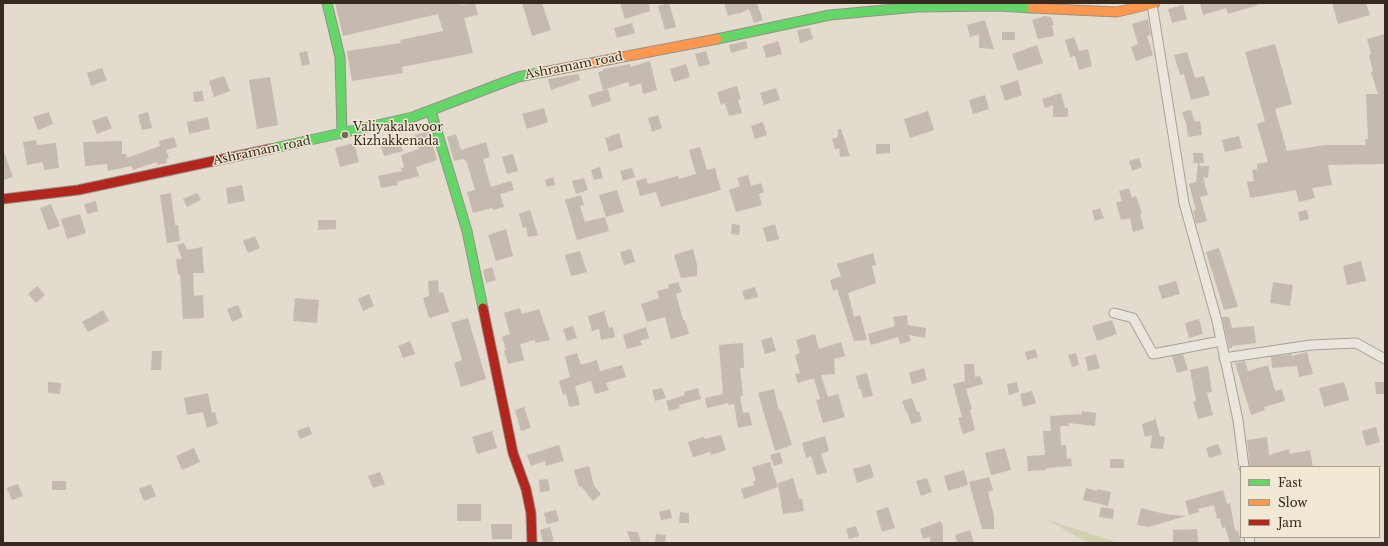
<!DOCTYPE html>
<html>
<head>
<meta charset="utf-8">
<style>
	body { margin:0 }
	#map { position:relative; width:1388px; height:546px; overflow:hidden; background:#e2dbce; font-family:"Libre Baskerville",serif }
	canvas { display:block }
	.frame { position:absolute; inset:0; border:4px solid #352920; pointer-events:none }
	.legend { position:absolute; left:1240px; top:466px; width:140px; height:72px; box-sizing:border-box; background:#f2e9d5; border:1px solid #a69c8d; margin:0; padding:5px 7px; list-style:none; font-size:12px; color:#352920 }
	.legend li { display:flex; align-items:center; gap:8px; height:20px }
	.legend b { width:20px; border:1px solid #a69c8d }
</style>
</head>
<body>
<div id="map">
<canvas width="1388" height="546"></canvas>
<div class="frame"></div>
<ul class="legend">
<li><b style="height:5px;background:#63d668"></b>Fast</li>
<li><b style="height:5px;background:#ff974d"></b>Slow</li>
<li><b style="height:5px;background:#b3261e"></b>Jam</li>
</ul>
</div>
<script>
const ctx = document.querySelector('canvas').getContext('2d');
ctx.lineJoin = 'round';
function paint(path, color) { ctx.fillStyle = color; ctx.fill(path, 'evenodd'); }
const toPath = rows => new Path2D(rows.map(r => 'M' + r).join(''));
function stroke(path, color, width, dash) { ctx.strokeStyle = color; ctx.lineWidth = width; ctx.lineCap = dash ? 'butt' : 'round'; ctx.setLineDash(dash || []); ctx.stroke(path); }
function label(font, color, halo, rows, align = 'center') {
  ctx.font = font + ' "Libre Baskerville",serif'; ctx.lineWidth = 3; ctx.setLineDash([]); ctx.textBaseline = 'middle'; ctx.strokeStyle = halo; ctx.fillStyle = color; for (const [text, x, y, turn = 0] of rows) {
    ctx.save(); ctx.translate(x, y); ctx.rotate((+turn || 0) * Math.PI / 180); ctx.textAlign = isNaN(turn) ? turn : align; if (halo) ctx.strokeText(text, 0, 0); ctx.fillText(text, 0, 0); ctx.restore();
  }
}
paint(toPath([
	[1045,519,1119,543,1089,543]
]), '#d1d0b2');
paint(toPath([
	[335,3,461,3,461,5,475,3,478,15,464,18,473,53,402,67,403,73,352,81,347,51,401,43,400,40,443,31,438,14,343,36],
	[522,3,542,3,551,30,532,36],
	[620,3,649,3,650,11,625,19],
	[669,3,676,27,665,30,658,6],
	[724,3,758,3,757,4,763,20,754,23,749,9,739,14,738,13,728,16],
	[1200,3,1258,3,1258,5,1228,14,1226,8,1203,15],
	[1332,3,1366,3,1370,15,1338,24],
	[1183,5,1187,19,1172,23,1168,9],
	[1045,16,1051,17,1054,25,1052,25,1054,36,1038,39,1032,20],
	[1148,19,1151,35,1147,36,1153,55,1136,61,1131,47,1138,44,1132,24],
	[985,20,994,49,979,48,979,34,970,37,967,25],
	[632,23,635,33,617,38,614,28],
	[810,28,813,39,800,43,797,30],
	[1002,32,1015,32,1015,40,1002,40],
	[1385,34,1385,164,1328,165,1332,185,1312,188,1315,198,1299,202,1296,190,1250,198,1247,182,1254,181,1252,170,1257,169,1257,164,1268,162,1257,124,1265,121,1245,52,1275,44,1292,104,1275,109,1287,151,1325,145,1366,145,1365,139,1368,139,1366,94,1378,94,1371,72,1373,71,1369,55,1371,54,1367,39],
	[1074,37,1079,51,1088,49,1092,66,1079,70,1075,56,1070,57,1065,40],
	[746,41,748,48,731,53,729,45],
	[778,41,782,54,766,58,763,46],
	[1037,45,1043,63,1018,71,1012,54],
	[307,51,310,64,302,66,299,53],
	[706,51,710,64,699,67,695,54],
	[1187,52,1195,78,1204,76,1210,95,1191,100,1184,74,1180,75,1174,55],
	[650,61,657,90,643,94,641,83,630,87,628,82,603,90,598,72,603,71,603,69,630,64,631,67],
	[686,64,690,77,674,82,670,69],
	[102,68,107,80,91,86,87,73],
	[579,74,580,80,551,90,548,79],
	[224,76,230,91,214,97,209,81],
	[270,77,278,125,257,129,249,80],
	[1018,80,1022,95,1005,101,1000,86],
	[737,86,741,99,738,100,742,113,729,116,725,103,721,105,717,92],
	[776,88,780,100,764,105,760,93],
	[608,89,611,101,592,107,588,95],
	[202,91,204,101,194,102,193,92],
	[1061,93,1065,108,1068,108,1068,117,1053,117,1053,105,1045,108,1042,99],
	[985,95,989,109,973,114,969,100],
	[544,108,548,122,527,129,522,114],
	[1191,110,1195,122,1200,121,1202,135,1188,137,1186,121,1185,121,1182,112],
	[928,111,934,130,910,138,904,119],
	[49,112,53,124,38,130,33,117],
	[148,112,152,128,142,130,138,115],
	[658,115,662,128,652,132,648,118],
	[107,116,112,128,97,134,92,121],
	[208,117,210,129,189,134,187,122],
	[763,122,767,135,755,139,751,126],
	[838,129,841,129,850,156,840,157,839,148,835,149,832,139,838,137],
	[429,131,437,160,416,167,419,176,397,182,398,185,381,188,378,176,402,171,401,168,404,167,401,155,419,149,415,135],
	[619,133,623,147,609,152,605,138],
	[456,134,461,150,486,142,490,157,483,159,491,187,511,181,514,190,500,194,504,207,493,210,492,208,473,213,467,192,475,190,467,163,464,159,454,161,447,137],
	[398,135,403,151,384,156,379,141],
	[1239,136,1242,148,1225,152,1222,140],
	[174,137,177,147,166,150,169,158,166,159,167,163,158,165,157,162,133,170,131,166,108,171,107,164,85,166,83,142,122,141,122,154,126,154,127,158,160,146,159,141],
	[36,140,37,145,56,143,59,168,44,170,43,162,27,165,23,142],
	[354,143,359,162,340,167,335,148],
	[876,144,890,144,890,153,876,154],
	[700,147,707,170,715,168,721,190,661,207,656,192,640,196,636,181,646,178,648,184,678,176,679,179,696,174,689,150],
	[4,152,13,177,3,180,3,153],
	[1193,153,1203,153,1204,163,1199,163,1200,166,1209,166,1208,178,1203,177,1208,195,1200,197,1207,221,1196,224,1193,211,1196,210,1189,184,1196,182,1198,163,1194,163],
	[513,154,518,171,507,174,502,157],
	[1139,158,1142,167,1132,171,1129,161],
	[600,167,603,178,594,180,591,170],
	[632,168,635,177,623,181,620,171],
	[748,175,751,186,761,183,764,192,759,194,762,205,736,212,729,190,740,186,737,178],
	[553,177,555,185,547,187,545,180],
	[584,178,588,190,576,194,572,181],
	[242,185,245,201,228,204,226,188],
	[1129,188,1132,198,1136,196,1142,213,1140,214,1144,229,1133,232,1130,218,1121,220,1116,203,1122,201,1119,191],
	[617,190,624,212,606,217,599,195],
	[171,193,175,225,178,225,180,241,167,243,160,195],
	[197,193,201,200,187,207,183,199],
	[581,195,584,205,580,206,585,222,605,217,609,231,577,240,565,200],
	[96,201,98,211,87,214,84,204],
	[51,204,60,226,48,230,40,208],
	[1100,208,1104,218,1095,221,1092,211],
	[530,210,538,235,528,237,526,227,523,228,519,214],
	[1307,210,1309,219,1300,221,1298,212],
	[80,214,86,233,67,239,61,219],
	[318,220,336,220,336,229,318,230],
	[732,224,740,225,739,235,731,234],
	[775,224,779,239,767,242,763,228],
	[506,229,513,256,496,261,488,235],
	[255,236,260,248,248,253,243,241],
	[184,243,187,250,202,247,204,273,193,273,194,296,203,295,204,318,183,319,180,274,178,275,176,259,182,259,177,245],
	[1219,248,1238,307,1224,310,1206,252],
	[631,249,635,262,624,265,620,252],
	[693,249,697,265,697,276,681,278,674,255],
	[580,251,587,272,571,276,565,255],
	[873,253,876,265,872,266,876,283,848,293,854,317,860,315,867,340,854,341,837,289,833,291,830,280,841,276,837,264],
	[1361,261,1366,281,1347,285,1343,266],
	[492,267,496,280,486,283,483,270],
	[438,280,439,293,443,292,449,312,429,318,423,298,429,296,428,281],
	[1176,281,1180,294,1162,299,1158,286],
	[678,282,682,292,676,294,683,320,685,320,689,334,671,339,665,317,647,322,641,304,659,298,657,291,669,288,668,285],
	[1273,282,1293,285,1290,306,1270,303],
	[37,286,45,295,36,303,28,294],
	[755,287,758,297,745,300,742,291],
	[369,294,374,306,363,311,358,299],
	[295,298,319,300,317,323,293,321],
	[238,305,243,317,232,322,227,309],
	[520,308,522,314,539,309,550,340,535,343,535,340,520,344,524,360,508,364,504,351,506,350,502,337,510,334,504,313],
	[103,310,109,321,88,332,82,322],
	[604,311,609,328,613,327,615,337,601,340,599,329,592,331,588,316],
	[907,315,908,325,926,328,925,338,909,335,911,341,900,344,898,337,871,345,868,334,895,326,893,317],
	[1222,317,1229,317,1232,328,1254,326,1256,343,1232,346,1232,348,1229,348],
	[468,318,486,379,461,387,454,363,462,360,451,323],
	[1199,319,1203,334,1189,338,1185,323],
	[1112,320,1117,334,1097,341,1092,326],
	[573,326,577,338,567,341,563,329],
	[646,327,649,338,640,341,642,345,627,349,623,335],
	[815,334,819,349,841,342,845,356,834,359,835,374,821,375,828,397,838,394,845,417,823,423,816,400,820,399,814,378,798,383,795,374,800,373,795,355,800,353,796,340],
	[772,337,776,351,765,354,761,340],
	[410,341,415,354,403,358,398,346],
	[743,343,744,368,740,368,743,396,740,396,743,413,749,412,752,425,738,428,734,404,728,405,728,403,707,408,705,398,723,394,719,345],
	[1035,349,1038,357,1027,360,1025,352],
	[152,351,162,351,161,370,151,370],
	[1307,352,1313,374,1299,377,1297,366,1272,368,1271,357,1291,354,1292,356],
	[577,353,581,365,597,360,600,371,622,365,626,377,606,383,609,390,595,394,591,381,575,386,580,405,569,407,566,394,563,395,559,381,570,377,565,357],
	[1076,353,1079,365,1072,367,1068,355],
	[1096,354,1100,368,1088,371,1085,357],
	[1183,354,1188,370,1177,373,1172,356],
	[1245,361,1248,371,1268,365,1275,391,1282,389,1285,401,1264,407,1265,410,1251,415,1235,363],
	[964,364,974,364,975,377,980,376,983,384,966,389,972,409,970,410,975,430,963,434,958,418,962,417,953,384,965,381],
	[1208,366,1212,392,1207,393,1213,415,1198,419,1193,402,1196,401,1190,370],
	[924,368,927,380,912,384,909,373],
	[867,373,873,396,863,398,861,389,859,389,856,376],
	[48,382,61,383,60,394,48,393],
	[1017,382,1019,392,1009,395,1007,384],
	[1344,382,1349,400,1324,407,1319,388],
	[1375,382,1385,382,1385,394,1376,394],
	[662,388,666,398,655,401,652,390],
	[698,388,701,399,679,405,680,408,669,411,666,401,685,395,684,392],
	[774,389,779,411,781,410,792,445,775,451,758,393],
	[1032,391,1036,403,1023,407,1020,394],
	[208,393,212,413,215,412,218,424,207,428,203,412,187,415,184,398],
	[912,398,917,412,919,411,922,421,911,424,907,411,906,412,902,401],
	[524,407,531,428,521,431,515,410],
	[1082,411,1096,413,1095,426,1068,423,1069,426,1060,426,1061,445,1066,445,1067,459,1071,458,1072,466,1046,468,1046,470,1028,471,1027,456,1045,455,1043,431,1051,431,1050,416,1082,414],
	[1155,417,1160,436,1165,437,1163,449,1150,448,1152,435,1145,437,1142,424,1154,420],
	[309,426,312,434,300,439,297,431],
	[1376,427,1380,442,1366,446,1362,431],
	[492,431,497,448,477,454,472,437],
	[721,435,726,450,711,455,710,452,693,457,688,442,704,437,705,439],
	[825,436,829,451,821,454,827,472,817,475,811,456,806,458,802,443],
	[1267,437,1269,455,1289,449,1290,454,1310,450,1313,467,1250,467,1247,440],
	[1218,444,1222,454,1209,458,1206,448],
	[559,445,564,461,546,466,545,461,531,466,527,455],
	[194,448,200,462,182,470,176,456],
	[1005,448,1011,470,991,475,985,453],
	[780,452,783,463,774,466,770,455],
	[1110,459,1124,459,1124,468,1110,468],
	[770,462,778,487,744,499,741,489,754,485,753,481,756,481,752,467],
	[870,464,874,477,857,483,853,469],
	[589,466,594,486,601,494,593,501,581,486,579,487,574,470],
	[964,470,968,485,948,491,944,476],
	[380,472,385,484,373,488,368,476],
	[989,477,993,490,988,492,994,516,994,529,982,529,969,482],
	[793,478,799,499,802,499,804,511,783,514,778,483],
	[927,478,932,492,921,496,916,481],
	[548,479,550,491,540,492,539,480],
	[52,481,66,481,66,490,52,490],
	[18,484,23,496,12,500,7,488],
	[151,484,156,496,144,501,139,489],
	[1086,488,1097,491,1097,489,1111,492,1108,506,1083,500],
	[1223,490,1227,504,1230,503,1235,531,1238,530,1241,543,1230,543,1225,527,1222,528,1220,518,1217,519,1214,505,1198,509,1199,512,1189,515,1185,501],
	[457,504,481,504,481,521,457,521],
	[888,507,895,528,882,532,876,511],
	[1101,507,1114,509,1113,519,1099,517],
	[1141,508,1165,514,1186,516,1149,527,1137,525],
	[670,509,672,518,661,520,659,512],
	[556,510,559,521,547,524,544,513],
	[680,512,689,513,689,523,679,523],
	[941,521,943,526,943,543,930,543,930,537,923,539,920,529],
	[491,524,512,524,512,539,492,539],
	[856,526,859,536,849,539,846,529],
	[550,527,554,541,543,543,540,530],
	[1197,529,1198,543,1173,543,1173,530],
	[970,530,974,543,957,543,955,535],
	[627,531,638,532,641,543,631,543],
	[656,534,666,535,665,543,655,543]
]), '#c5baaf');
const street = toPath([
	[1152,4,1184,203,1217,321,1238,420,1244,467],
	[1114,313,1133,318,1153,354,1221,341],
	[1224,358,1311,345,1356,343,1385,359],
	[1249,537,1250,543]
]);
const fast = toPath([
	[327,3,340,57,342,134],
	[717,39,830,15,917,7,998,6,1032,8],
	[431,111,467,231,483,308],
	[270,149,413,117,518,77,544,72]
]);
const slow = toPath([
	[1032,8,1117,12,1155,3],
	[544,72,717,39]
]);
const jam = toPath([
	[3,199,78,190,270,149],
	[483,308,513,453,526,489,531,513,532,543]
]);
stroke(street, '#a7a096', 11);
stroke(fast, '#979086', 11);
stroke(slow, '#979086', 11);
stroke(jam, '#979086', 11);
stroke(street, '#eae6de', 9);
stroke(fast, '#63d668', 9);
stroke(slow, '#ff974d', 9);
stroke(jam, '#b3261e', 9);
for (const [x, y, r, color] of [
	[345,135,4,"#72675d"]
]) { const dot = new Path2D(); dot.arc(x, y, r, 0, 2 * Math.PI); ctx.fillStyle = color; ctx.fill(dot); stroke(dot, '#f2e9d5', 1.5); }
label('12px', '#352920', '#f2e9d5', [
	["Ashramam road",574,66,-11],
	["Ashramam road",262,151,-12]
]);
label('12px', '#352920', '#f2e9d5', [
	["Valiyakalavoor",353,128],
	["Kizhakkenada",353,142]
], 'left');
</script>
</body>
</html>
